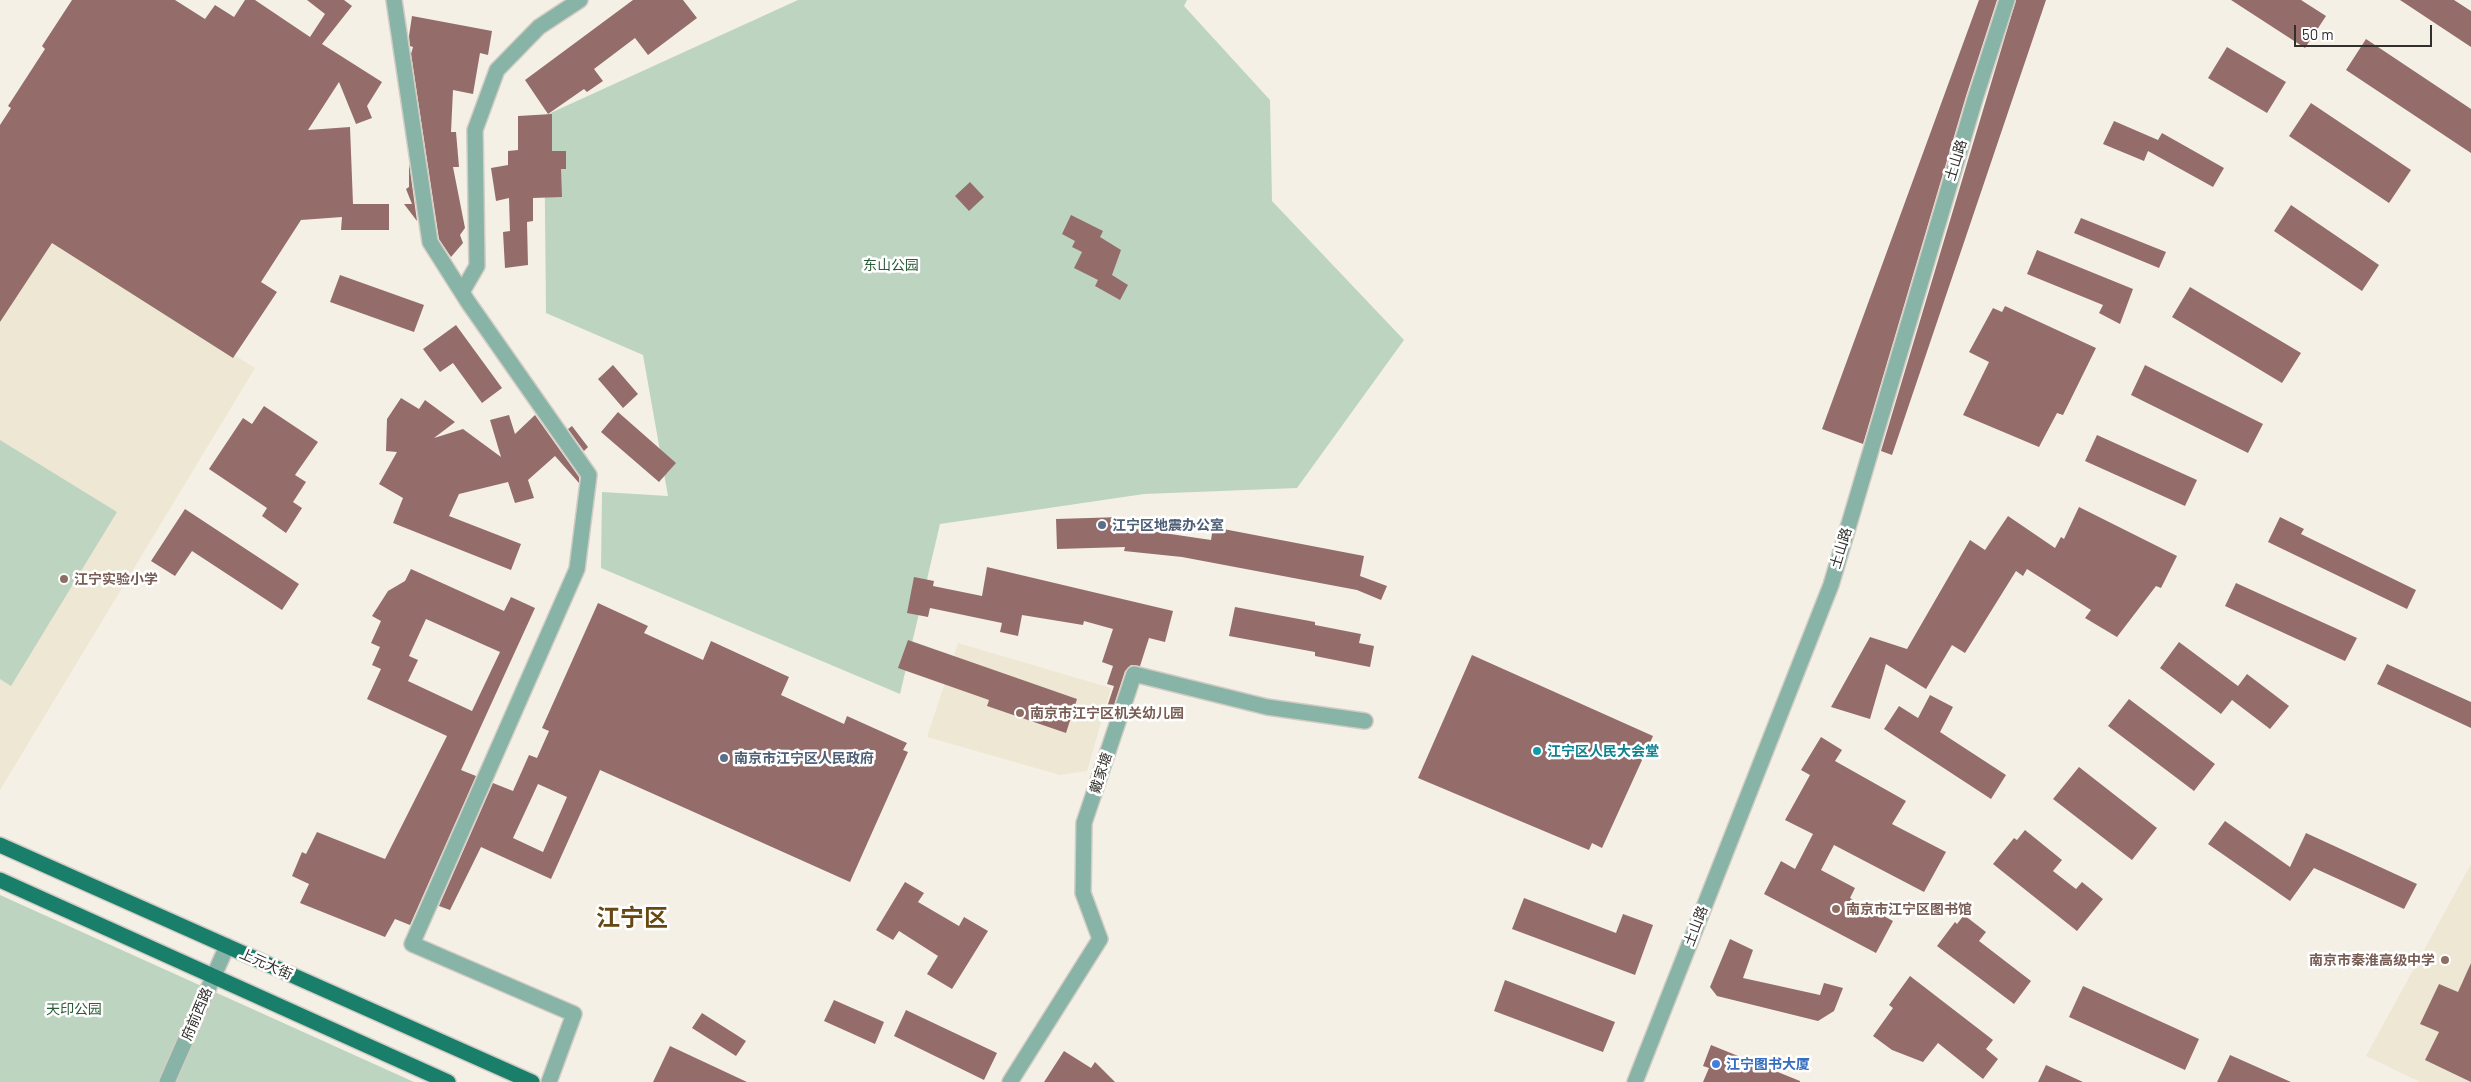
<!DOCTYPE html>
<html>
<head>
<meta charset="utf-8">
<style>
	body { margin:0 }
	#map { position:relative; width:2471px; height:1082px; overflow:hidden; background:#f5f0e5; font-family:Barlow,sans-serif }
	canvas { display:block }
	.scale { position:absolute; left:2294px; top:25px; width:138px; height:22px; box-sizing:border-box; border:2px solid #32302c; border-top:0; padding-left:6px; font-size:15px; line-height:18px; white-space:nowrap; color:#32302c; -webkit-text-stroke:4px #fff; paint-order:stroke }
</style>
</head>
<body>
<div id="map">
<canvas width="2471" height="1082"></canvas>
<div class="scale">50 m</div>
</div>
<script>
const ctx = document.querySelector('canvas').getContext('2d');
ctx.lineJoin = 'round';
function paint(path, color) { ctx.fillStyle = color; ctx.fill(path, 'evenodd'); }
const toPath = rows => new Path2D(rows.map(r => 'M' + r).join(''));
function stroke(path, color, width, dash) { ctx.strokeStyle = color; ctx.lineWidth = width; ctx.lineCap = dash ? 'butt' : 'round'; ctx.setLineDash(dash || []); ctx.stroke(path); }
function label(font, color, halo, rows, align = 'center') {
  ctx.font = font + ' Barlow,"Noto Sans SC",sans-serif'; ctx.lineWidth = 5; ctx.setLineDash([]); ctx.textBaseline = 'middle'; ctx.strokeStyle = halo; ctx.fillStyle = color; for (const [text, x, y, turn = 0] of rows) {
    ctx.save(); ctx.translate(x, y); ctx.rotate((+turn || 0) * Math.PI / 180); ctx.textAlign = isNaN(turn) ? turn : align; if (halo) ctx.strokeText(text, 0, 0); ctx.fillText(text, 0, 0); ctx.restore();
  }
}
paint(toPath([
	[0,208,255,368,0,790],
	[958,643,1111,688,1087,771,1060,775,927,737],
	[2471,864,2471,1082,2420,1082,2366,1056]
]), '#eee7d4');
paint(toPath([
	[798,0,1187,0,1184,6,1270,100,1272,201,1404,340,1297,488,1144,494,940,524,900,694,601,568,602,492,668,496,643,355,546,313,544,116],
	[0,440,117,512,11,686,0,679],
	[0,895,414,1082,0,1082]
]), '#bdd4c1');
paint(toPath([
	[72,0,175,0,205,19,215,5,234,17,245,0,255,0,310,37,325,14,307,0,344,0,352,6,322,44,382,82,367,106,372,118,356,124,339,82,308,130,350,127,353,204,389,204,389,230,341,230,342,217,301,220,261,282,277,292,233,358,52,243,0,322,0,125,11,108,8,106,45,49,42,46],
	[633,0,683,0,697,18,648,55,635,38,594,69,603,81,587,92,584,89,548,114,525,80],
	[1979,0,1997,0,1966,96,1863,444,1822,429],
	[2016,0,2046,0,1892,455,1881,451],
	[2231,0,2301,0,2326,16,2305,48],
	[2400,0,2454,0,2471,11,2471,47],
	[412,16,492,31,488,55,480,53,473,94,453,90,451,132,456,132,459,167,453,167,465,228,460,235,463,243,451,257,439,239,411,54,413,47,410,46,409,36],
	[2366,39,2471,109,2471,153,2346,70],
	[2227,47,2286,82,2267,113,2208,78],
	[2311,103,2411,170,2389,203,2289,136],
	[552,114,552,151,566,151,566,169,561,169,562,197,533,198,533,221,527,222,528,265,505,268,503,232,510,231,509,198,496,201,491,168,508,165,508,151,518,150,518,116],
	[2114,121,2158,140,2162,133,2224,168,2213,187,2148,151,2144,161,2103,144],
	[409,163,417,221,404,204,412,204,406,189,409,187],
	[970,182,984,197,969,211,955,196],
	[2291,205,2379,265,2362,291,2274,231],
	[1071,215,1103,231,1100,237,1121,250,1112,275,1128,285,1120,300,1095,286,1098,280,1074,268,1082,252,1072,247,1075,241,1062,234],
	[2081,218,2166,252,2159,268,2074,233],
	[2037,250,2133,289,2120,324,2099,313,2103,305,2027,274],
	[340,275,424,305,414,332,330,302],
	[2190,287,2301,353,2282,383,2172,317],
	[2005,306,2096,348,2063,415,2057,413,2039,447,1963,415,1989,362,1969,352,1993,308,2002,312],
	[456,325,502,388,482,403,453,363,440,372,423,349],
	[613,365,638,394,623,408,598,379],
	[2145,365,2263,424,2248,453,2131,395],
	[401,398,419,409,425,400,455,422,434,438,463,429,501,457,490,420,509,415,515,434,535,415,579,477,579,483,555,456,528,480,534,498,515,503,508,482,459,494,449,516,521,544,511,570,393,523,403,498,379,484,397,452,386,451,387,419],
	[264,406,318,442,295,475,306,482,293,502,302,508,286,533,262,516,267,508,209,469,243,418,252,424],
	[618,412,676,463,659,482,601,432],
	[572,426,588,447,584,451,568,429],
	[2097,435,2197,480,2185,506,2085,461],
	[2079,507,2177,556,2161,588,2156,586,2117,637,2085,618,2091,610,2027,569,2023,576,2016,571,1965,653,1952,645,1926,689,1886,664,1870,719,1831,707,1870,637,1907,649,1970,540,1985,550,2008,516,2055,548,2061,537,2064,539],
	[185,509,299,584,282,610,192,551,175,576,151,561],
	[1122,517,1123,527,1211,540,1213,527,1364,556,1360,576,1387,586,1381,600,1357,590,1182,557,1124,551,1125,547,1057,549,1056,519],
	[2280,517,2304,529,2301,534,2416,590,2407,609,2268,542],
	[987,567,1173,611,1165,642,1149,638,1140,666,1131,665,1125,671,1112,711,1106,710,1114,686,1107,684,1113,666,1102,662,1113,629,1084,621,1083,625,1022,615,1018,636,1000,632,1002,623,930,608,928,617,907,613,914,577,934,581,933,586,982,596],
	[411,569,504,611,511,597,535,608,461,770,476,776,410,925,395,919,385,937,300,903,309,884,292,876,302,852,306,854,317,832,385,859,447,736,367,699,381,669,372,665,380,647,371,643,381,621,372,616,388,591,405,581],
	[426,619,500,652,472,711,408,681,418,660,409,656],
	[2236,583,2357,638,2345,661,2225,606],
	[598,603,648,626,644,633,703,660,711,641,789,677,781,695,844,724,847,716,907,743,903,750,908,752,850,882,600,770,551,879,481,847,450,910,439,906,493,783,513,791,529,755,537,758,549,731,542,728],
	[538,784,567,797,543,852,513,838],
	[1235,607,1315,622,1315,625,1361,634,1359,643,1374,646,1370,667,1315,656,1315,652,1229,636],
	[908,640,1077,699,1066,733,987,706,989,700,898,668],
	[2179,642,2238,686,2247,674,2289,706,2270,729,2232,700,2221,714,2160,668],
	[1472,655,1653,736,1602,848,1592,843,1589,850,1418,778],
	[2387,664,2471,702,2471,728,2377,684],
	[1930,695,1953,707,1940,732,2006,775,1991,799,1884,729,1899,706,1918,718],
	[2129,699,2215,764,2194,791,2108,726],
	[1821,737,1842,750,1835,761,1906,801,1892,824,1946,852,1924,892,1834,845,1821,870,1855,888,1850,898,1893,921,1876,953,1764,894,1781,861,1795,869,1813,834,1785,820,1810,775,1801,770],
	[2079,767,2157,828,2132,860,2053,799],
	[2225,821,2290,867,2306,833,2417,884,2404,909,2314,868,2290,901,2208,844],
	[2025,830,2062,860,2053,871,2076,889,2082,882,2103,899,2077,931,1993,864,2014,838,2017,840],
	[905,882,924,893,918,902,959,926,964,917,988,931,952,989,927,974,938,956,899,931,893,940,876,930],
	[1524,898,1616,933,1623,914,1653,925,1635,975,1512,929],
	[1964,915,1986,932,1979,941,2031,981,2014,1004,1937,946,1955,922,1957,924],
	[1730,939,1753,950,1743,978,1820,995,1824,983,1843,988,1834,1011,1818,1021,1717,996,1710,987],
	[2471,963,2471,1082,2425,1060,2439,1032,2420,1024,2439,984,2458,992],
	[1910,976,1993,1040,1986,1049,1998,1059,1983,1079,1938,1043,1923,1062,1892,1050,1873,1036,1893,1008,1889,1005],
	[1505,980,1615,1022,1603,1052,1494,1011],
	[2083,986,2199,1039,2185,1070,2069,1017],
	[834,1000,884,1022,875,1044,824,1021],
	[906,1010,997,1053,984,1080,894,1036],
	[702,1013,746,1041,736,1056,692,1028],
	[1711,1045,1800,1081,1800,1082,1703,1082,1709,1068,1703,1066],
	[670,1046,747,1082,653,1082],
	[1064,1051,1091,1068,1095,1062,1115,1082,1044,1082],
	[2230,1055,2291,1082,2217,1082],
	[2046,1065,2083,1082,2038,1082]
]), '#946d6b');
const minor = toPath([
	[394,0,430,242,468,302,589,475,577,569,412,944,574,1014,549,1082],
	[462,292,477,266,475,130,497,70,539,27,580,0],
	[167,1082,227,946],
	[1010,1082,1100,939,1083,893,1084,823,1134,674,1267,707,1365,721],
	[1635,1082,1831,585,1975,99,2007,0]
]);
const major = toPath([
	[0,845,532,1082],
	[0,880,448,1082]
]);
stroke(minor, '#d2cdc4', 18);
stroke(major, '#d2cdc4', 18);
stroke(minor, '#88b3a7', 15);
stroke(major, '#197f6b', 15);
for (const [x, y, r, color] of [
	[1102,525,5,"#5c6f8a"],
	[64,579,5,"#8d6e63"],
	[1020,713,5,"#8d6e63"],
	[1537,751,5,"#0f9aa8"],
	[724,758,5,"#5c6f8a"],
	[1836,909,5,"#8d6e63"],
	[2445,960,5,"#8d6e63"],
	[1716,1064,5,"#3f7fe0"]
]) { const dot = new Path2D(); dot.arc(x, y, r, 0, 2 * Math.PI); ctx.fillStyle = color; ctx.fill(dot); stroke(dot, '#fff', 2); }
label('14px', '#32302c', '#fff', [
	["土山路",1956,160,-73],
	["土山路",1841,548,-73],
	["戴家塘",1101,773,-72],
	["土山路",1696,926,-69],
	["上元大街",266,964,24],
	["府前西路",197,1014,-67]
]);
label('14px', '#2c5c38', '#fff', [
	["东山公园",891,265],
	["天印公园",74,1009]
]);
label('bold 14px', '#4e5e75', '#fff', [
	["江宁区地震办公室",1112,525],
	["南京市江宁区人民政府",734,758]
], 'left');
label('bold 14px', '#785e54', '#fff', [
	["江宁实验小学",74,579],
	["南京市江宁区机关幼儿园",1030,713],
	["南京市江宁区图书馆",1846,909],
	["南京市秦淮高级中学",2435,960,"right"]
], 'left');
label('bold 14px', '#0d838f', '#fff', [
	["江宁区人民大会堂",1547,751]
], 'left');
label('bold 14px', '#366cbe', '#fff', [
	["江宁图书大厦",1726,1064]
], 'left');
label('bold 24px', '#664811', '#fff', [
	["江宁区",632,918]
]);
</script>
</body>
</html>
